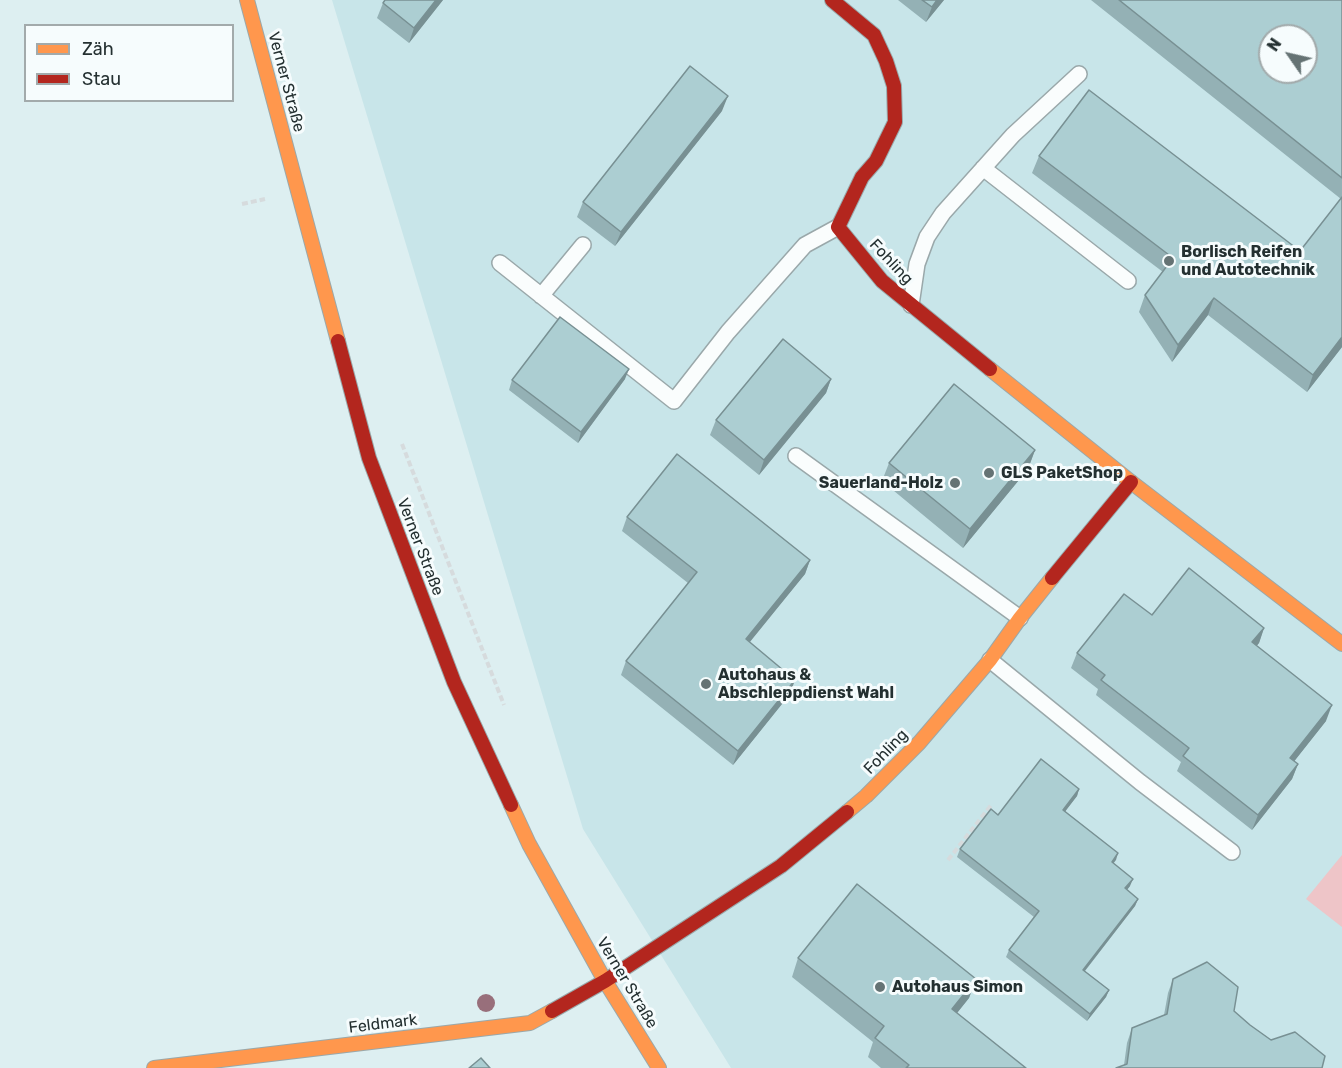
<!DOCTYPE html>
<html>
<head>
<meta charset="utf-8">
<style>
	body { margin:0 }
	#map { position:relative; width:1342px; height:1068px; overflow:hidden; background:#ddeff1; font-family:Rubik,sans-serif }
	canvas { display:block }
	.legend { position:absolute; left:24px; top:24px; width:210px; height:78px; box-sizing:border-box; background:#f6fcfd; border:2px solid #a2aaab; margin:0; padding:8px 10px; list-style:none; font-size:18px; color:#243031 }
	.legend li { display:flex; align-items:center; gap:12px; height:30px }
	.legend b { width:30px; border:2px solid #a2aaab }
	.north { position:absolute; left:1258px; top:24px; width:60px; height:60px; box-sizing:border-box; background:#f6fcfd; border:2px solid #a2aaab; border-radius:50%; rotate:304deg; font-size:16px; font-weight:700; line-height:24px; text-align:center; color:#243031 }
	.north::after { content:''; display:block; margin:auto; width:21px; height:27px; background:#657374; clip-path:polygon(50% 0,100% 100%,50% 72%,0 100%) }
</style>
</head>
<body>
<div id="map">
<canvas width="1342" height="1068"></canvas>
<ul class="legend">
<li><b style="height:8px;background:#ff974d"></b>Zäh</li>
<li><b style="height:8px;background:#b3261e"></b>Stau</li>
</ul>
<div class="north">N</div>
</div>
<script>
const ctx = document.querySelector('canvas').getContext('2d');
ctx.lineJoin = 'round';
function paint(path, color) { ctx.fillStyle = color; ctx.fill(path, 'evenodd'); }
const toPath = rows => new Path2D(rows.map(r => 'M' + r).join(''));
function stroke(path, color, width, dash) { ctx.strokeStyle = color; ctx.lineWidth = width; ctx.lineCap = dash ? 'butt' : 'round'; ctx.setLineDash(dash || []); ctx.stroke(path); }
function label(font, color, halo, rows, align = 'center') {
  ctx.font = font + ' Rubik,sans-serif'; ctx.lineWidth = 6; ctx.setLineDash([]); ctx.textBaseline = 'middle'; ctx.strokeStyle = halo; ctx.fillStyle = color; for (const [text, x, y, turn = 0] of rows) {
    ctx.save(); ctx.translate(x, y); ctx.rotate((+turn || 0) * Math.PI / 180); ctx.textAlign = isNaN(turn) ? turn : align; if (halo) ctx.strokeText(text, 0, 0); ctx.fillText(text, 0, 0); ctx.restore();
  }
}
paint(toPath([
	[332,0,1342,0,1342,1068,731,1068,583,829],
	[1270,36,1306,36,1306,72,1270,72]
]), '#c8e5e9');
paint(toPath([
	[1342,855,1342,927,1306,899]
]), '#eec5c8');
const lane = toPath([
	[983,168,1128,281],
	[500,263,674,401,728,332,805,245,838,227],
	[541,296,583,245],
	[911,305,917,264,927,237,943,213,1013,135,1079,74],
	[796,456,1020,618],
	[990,660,1140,782,1232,852]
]);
const slow = toPath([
	[247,0,338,341],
	[990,369,1131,482,1342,644],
	[511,805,529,844,605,981,659,1068],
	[847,812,866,796,919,743,990,660,1020,618,1052,578],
	[154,1068,530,1023,552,1011]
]);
const jam = toPath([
	[832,0,874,35,886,61,894,86,895,122,876,161,862,177,838,227,882,281,990,369],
	[338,341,369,458,454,682,511,805],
	[1052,578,1131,482],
	[552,1011,605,981,781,866,847,812]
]);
stroke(lane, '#9aa8aa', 18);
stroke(slow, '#9aa8aa', 16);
stroke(jam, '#9aa8aa', 16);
stroke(toPath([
	[242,204,265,199],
	[402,444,504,705],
	[948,860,992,804]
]), '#d6dbdd', 4, [6, 3]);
stroke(lane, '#fafdfd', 15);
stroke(slow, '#ff974d', 14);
stroke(jam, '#b3261e', 14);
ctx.fillStyle = '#986f7b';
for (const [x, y] of [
	[486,1003]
]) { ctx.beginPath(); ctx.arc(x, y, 9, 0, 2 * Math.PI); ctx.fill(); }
paint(toPath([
	[385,0,443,0,409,43,377,18,383,3],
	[898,0,944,0,926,22],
	[1091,0,1342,0,1342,347,1307,392,1208,315,1172,362,1139,312,1145,295,1163,272,1032,173,1039,156,1300,251,1341,199],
	[722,111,615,246,577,217,583,202],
	[625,379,578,443,509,390,512,380],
	[831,379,826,393,759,475,710,435,716,420],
	[1035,450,1028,469,963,548,882,481,889,463],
	[627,517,810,560,805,574,749,642,790,694,733,765,621,675,626,661,688,583,622,531],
	[1152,615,1264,628,1259,643,1256,646,1326,721,1294,761,1298,764,1292,779,1252,830,1177,771,1181,762,1096,695,1098,689,1071,668,1077,653],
	[1079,789,1077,796,1065,811,1118,853,1113,863,1130,886,1127,890,1138,899,1135,906,1085,971,1109,990,1106,997,1087,1021,1006,957,1009,950,1034,917,957,857,960,849,998,815],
	[798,958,976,979,969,998,957,1013,1026,1068,881,1068,868,1057,873,1042,792,977],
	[1173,979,1234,1011,1250,1025,1271,1040,1325,1056,1124,1065,1127,1043,1132,1028,1164,1015,1168,993]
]), '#94b1b5');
paint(toPath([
	[436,0,443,0,409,43,414,28],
	[937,0,944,0,926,22,932,7],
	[728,96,722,111,615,246,621,232],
	[1214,298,1208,315,1172,362,1178,345],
	[1342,337,1342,347,1307,392,1313,375],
	[629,369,625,379,578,443,581,432],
	[831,379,826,393,759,475,764,460],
	[1035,450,1028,469,963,548,970,529],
	[810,560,805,574,741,653,746,639],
	[1264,628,1259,643,1247,658,1252,642],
	[795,680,790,694,733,765,738,751],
	[1332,705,1326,721,1285,773,1290,758],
	[1298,764,1292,779,1252,830,1258,815],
	[1079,789,1077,796,1061,817,1063,810],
	[1118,853,1116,860,1109,869,1112,862],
	[1133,879,1130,886,1122,896,1125,888],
	[1138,899,1135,906,1080,977,1083,970],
	[976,979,969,998,945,1028,952,1009],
	[1109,990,1106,997,1087,1021,1090,1014]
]), '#789093');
const building = toPath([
	[385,0,436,0,414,28,383,3,385,0],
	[922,0,937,0,932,7,922,0],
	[1119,0,1342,0,1342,178,1119,0],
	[1270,36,1306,36,1306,72,1270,72,1270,36],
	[690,66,728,96,621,232,583,202,690,66],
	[1089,90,1300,251,1342,197,1342,337,1313,375,1214,298,1178,345,1145,295,1173,258,1039,156,1089,90],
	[560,317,629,369,581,432,512,380,560,317],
	[783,339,831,379,764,460,716,420,783,339],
	[954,384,1035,450,970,529,889,463,954,384],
	[677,454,810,560,746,639,795,680,738,751,626,661,697,572,627,517,677,454],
	[1189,568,1264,628,1252,642,1332,705,1290,758,1298,764,1258,815,1183,756,1189,748,1101,680,1105,675,1077,653,1124,594,1152,615,1189,568],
	[1041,759,1079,789,1063,810,1118,853,1112,862,1133,879,1125,888,1138,899,1083,970,1109,990,1090,1014,1009,950,1039,911,960,849,991,809,998,815,1041,759],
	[857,884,976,979,952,1009,1026,1068,906,1068,909,1065,875,1038,884,1026,798,958,857,884],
	[1207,962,1238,987,1234,1011,1250,1025,1271,1040,1295,1032,1325,1056,1322,1068,1116,1068,1127,1064,1132,1028,1167,1014,1173,979,1207,962],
	[481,1058,490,1068,469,1068,481,1058]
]);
paint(building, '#acced2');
stroke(building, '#789093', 1.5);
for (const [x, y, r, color] of [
	[1169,261,6,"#657374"],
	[989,473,6,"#657374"],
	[955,483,6,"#657374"],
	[706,684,6,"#657374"],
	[880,987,6,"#657374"]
]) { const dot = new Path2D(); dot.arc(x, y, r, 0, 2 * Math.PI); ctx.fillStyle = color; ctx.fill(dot); stroke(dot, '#f6fcfd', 2); }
label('16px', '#243031', '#f6fcfd', [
	["Verner Straße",286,82,75],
	["Fohling",891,262,47],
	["Verner Straße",420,547,69],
	["Fohling",886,752,-46],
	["Verner Straße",627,983,59],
	["Feldmark",383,1024,-7]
]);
label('bold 16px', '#243031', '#f6fcfd', [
	["Borlisch Reifen",1181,252],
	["und Autotechnik",1181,270],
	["GLS PaketShop",1001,473],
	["Sauerland-Holz",943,483,"right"],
	["Autohaus &",718,675],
	["Abschleppdienst Wahl",718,693],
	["Autohaus Simon",892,987]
], 'left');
</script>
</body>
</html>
